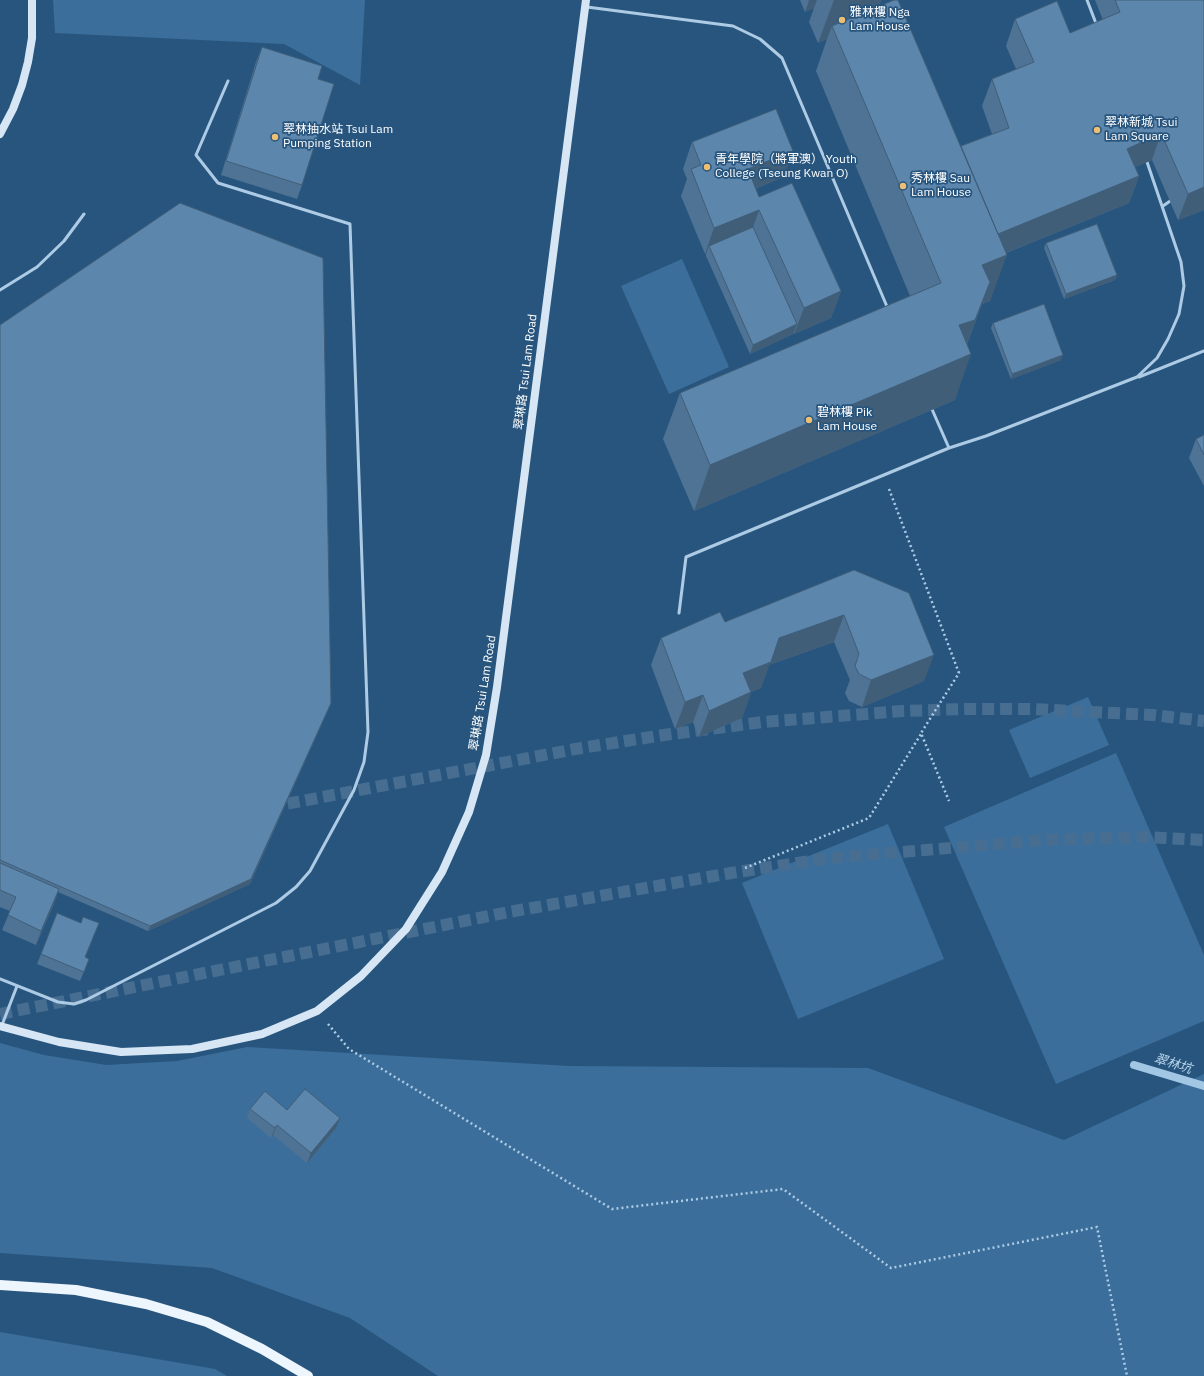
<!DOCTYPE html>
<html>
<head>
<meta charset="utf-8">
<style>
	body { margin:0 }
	canvas { display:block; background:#27557e }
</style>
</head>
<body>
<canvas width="1204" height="1376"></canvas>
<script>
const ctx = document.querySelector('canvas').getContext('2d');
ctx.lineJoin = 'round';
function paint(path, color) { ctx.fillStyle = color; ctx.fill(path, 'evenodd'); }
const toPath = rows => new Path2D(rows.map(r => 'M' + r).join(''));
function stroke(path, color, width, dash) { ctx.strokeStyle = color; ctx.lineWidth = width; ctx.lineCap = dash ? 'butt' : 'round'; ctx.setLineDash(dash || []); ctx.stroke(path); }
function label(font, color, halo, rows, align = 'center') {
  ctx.font = font + ' "IBM Plex Sans","Noto Sans TC",sans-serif'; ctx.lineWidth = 3.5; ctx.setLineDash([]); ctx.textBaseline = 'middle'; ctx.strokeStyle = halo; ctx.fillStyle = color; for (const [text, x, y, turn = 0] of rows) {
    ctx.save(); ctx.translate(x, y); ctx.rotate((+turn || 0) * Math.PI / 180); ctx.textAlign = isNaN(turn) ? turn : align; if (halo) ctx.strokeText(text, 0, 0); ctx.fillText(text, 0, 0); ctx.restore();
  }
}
paint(toPath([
	[53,0,365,0,360,85,284,44,55,33],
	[682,259,729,367,669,394,621,286],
	[1088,697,1109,745,1030,778,1009,730],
	[1116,753,1204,955,1204,1021,1056,1084,944,827],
	[888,824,944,959,798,1019,742,883],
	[0,1043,44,1055,106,1065,177,1061,247,1047,569,1066,868,1068,1064,1140,1204,1074,1204,1376,438,1376,350,1318,212,1268,0,1253],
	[0,1332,215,1369,227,1376,0,1376]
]), '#3b6e9b');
stroke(toPath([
	[1134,1065,1204,1086]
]), '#a2c7e5', 8);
stroke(toPath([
	[270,807,581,748,664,735,763,722,903,711,965,709,1032,709,1153,715,1204,721],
	[0,1014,509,912,731,873,830,858,1045,840,1144,837,1204,840]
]), '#476e91', 12, [12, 6]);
stroke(toPath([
	[889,489,959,673,921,733,949,801],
	[745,868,869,818,921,734],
	[328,1024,349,1049,612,1209,783,1189,891,1268,1097,1227,1127,1376]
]), '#adcbe5', 2.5, [2, 3]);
stroke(toPath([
	[1087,0,1097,26],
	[587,7,733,26,760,39,782,58,888,309],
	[1163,206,1173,199],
	[0,290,37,267,64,241,84,214],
	[1139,377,1204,351],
	[931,407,949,448,986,436,1137,377,1157,358,1168,339,1179,314,1184,286,1181,262,1146,159],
	[679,613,686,557,949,448],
	[0,979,58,1002,74,1004,86,1000,276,903,296,887,310,871,354,790,364,762,368,732,350,224,218,183,196,155,228,81],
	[2,1025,17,986]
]), '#adcbe5', 3);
stroke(toPath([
	[0,134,13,109,22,85,28,62,32,38,32,0],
	[0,1026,59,1042,121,1052,192,1049,262,1034,317,1011,361,976,406,929,442,872,469,812,486,755,497,687,586,0]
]), '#d6e6f5', 8);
stroke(toPath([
	[0,1285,76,1290,146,1304,207,1322,262,1349,308,1376]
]), '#edf5fd', 10);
paint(toPath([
	[800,0,881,0,879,6,961,147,961,146,992,134,982,106,992,79,1016,69,1006,46,1015,19,1070,33,1103,20,1095,0,1204,0,1204,210,1178,220,1152,160,1135,167,1139,176,1129,203,1006,253,990,301,982,304,967,344,955,400,694,511,663,439,680,393,910,296,816,71,827,39,818,43,809,22,814,8,805,12],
	[262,47,302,185,297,199,221,175,256,62],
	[692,142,793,151,783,177,755,189,759,197,841,291,831,318,794,334,793,333,793,334,750,354,706,256,706,254,705,254,681,196,687,179,683,169],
	[1046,243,1117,275,1115,280,1064,299,1044,248],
	[993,323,1061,360,1011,379,991,328],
	[0,325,329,708,250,884,148,931,58,892,54,904,36,945,2,930,10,911,0,907],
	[1204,435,1204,486,1189,458,1196,439],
	[854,570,924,681,862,707,849,701,845,693,850,680,834,642,769,665,761,688,751,692,742,718,699,737,693,722,675,729,651,665,661,638,725,622],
	[81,923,99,923,85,958,85,969,80,981,37,964,41,954],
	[250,1109,287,1110,336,1128,307,1163,273,1135,271,1138,247,1118]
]), '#4f7394');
paint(toPath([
	[809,0,817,0,814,8,805,12],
	[834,0,881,0,874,19,832,26,827,39,818,43],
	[1161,133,1152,160,1117,175,1127,149],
	[793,151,783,177,738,196,748,169],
	[1139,176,1129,203,988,260,997,234],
	[1204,187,1204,210,1178,220,1188,194],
	[759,210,750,236,709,246,706,254,705,254,714,228],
	[1007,255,990,301,982,304,961,359,971,354,955,400,694,511,710,465,959,325,982,265],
	[1117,275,1115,280,1064,299,1066,294],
	[841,291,831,318,794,334,804,308],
	[797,324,793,334,750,354,753,345],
	[1063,355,1061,360,1011,379,1012,374],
	[844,615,834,642,769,665,761,688,751,692,742,718,699,737,709,711,743,673,779,638],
	[934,655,924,681,862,707,871,680],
	[703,695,693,722,675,729,685,702],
	[331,703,250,884,148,931,150,926],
	[59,889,54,904,36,945,41,931],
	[340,1118,336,1128,307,1163,311,1153],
	[277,1125,273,1135,271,1138,275,1128]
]), '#405e78');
const building = toPath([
	[894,0,898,0,1007,255,982,265,990,282,975,320,959,325,971,354,710,465,680,393,941,283,832,26,894,0],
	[1115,0,1204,0,1204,187,1188,194,1161,133,1127,149,1139,176,998,234,961,146,1009,128,992,79,1034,62,1015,19,1057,1,1070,33,1120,12,1115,0],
	[262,47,322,66,318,79,334,84,302,185,226,161,262,47],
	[776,109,793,151,748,169,759,197,792,183,841,291,804,308,759,210,714,228,691,169,701,165,692,142,776,109],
	[180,203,323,258,331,703,251,879,150,926,0,860,0,325,180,203],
	[1097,224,1117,275,1066,294,1046,243,1097,224],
	[753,227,797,324,753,345,709,246,753,227],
	[1044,304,1063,355,1012,374,993,323,1044,304],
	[1204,435,1204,455,1196,439,1204,435],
	[854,570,909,593,934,655,871,680,859,674,855,666,859,654,844,615,779,638,771,662,743,673,751,692,709,711,703,695,685,702,661,638,720,612,725,622,854,570],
	[0,863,59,889,41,931,8,915,16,897,0,890,0,863],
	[57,913,81,923,83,917,99,923,85,957,89,959,84,972,41,954,57,913],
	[305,1089,340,1118,311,1153,277,1125,275,1128,250,1109,265,1091,287,1110,305,1089]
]);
paint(building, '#5c86ac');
stroke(building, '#405e78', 1);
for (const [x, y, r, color] of [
	[842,20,4,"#edbf73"],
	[1097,130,4,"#edbf73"],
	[275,137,4,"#edbf73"],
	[707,167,4,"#edbf73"],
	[903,186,4,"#edbf73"],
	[809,420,4,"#edbf73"]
]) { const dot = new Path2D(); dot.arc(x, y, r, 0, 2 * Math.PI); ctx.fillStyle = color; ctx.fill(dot); stroke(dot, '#27557e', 1.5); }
label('12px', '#fff', '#27557e', [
	["雅林樓 Nga",850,13],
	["Lam House",850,27],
	["翠林新城 Tsui",1105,123],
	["Lam Square",1105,137],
	["翠林抽水站 Tsui Lam",283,130],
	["Pumping Station",283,144],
	["青年學院（將軍澳） Youth",715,160],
	["College (Tseung Kwan O)",715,174],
	["秀林樓 Sau",911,179],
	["Lam House",911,193],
	["碧林樓 Pik",817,413],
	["Lam House",817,427]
], 'left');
label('12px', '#fff', '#27557e', [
	["翠琳路 Tsui Lam Road",526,372,-83],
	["翠琳路 Tsui Lam Road",483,693,-81]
]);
label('italic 13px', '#b8d5ec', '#27557e', [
	["翠林坑",1173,1064,17]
]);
</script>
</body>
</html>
